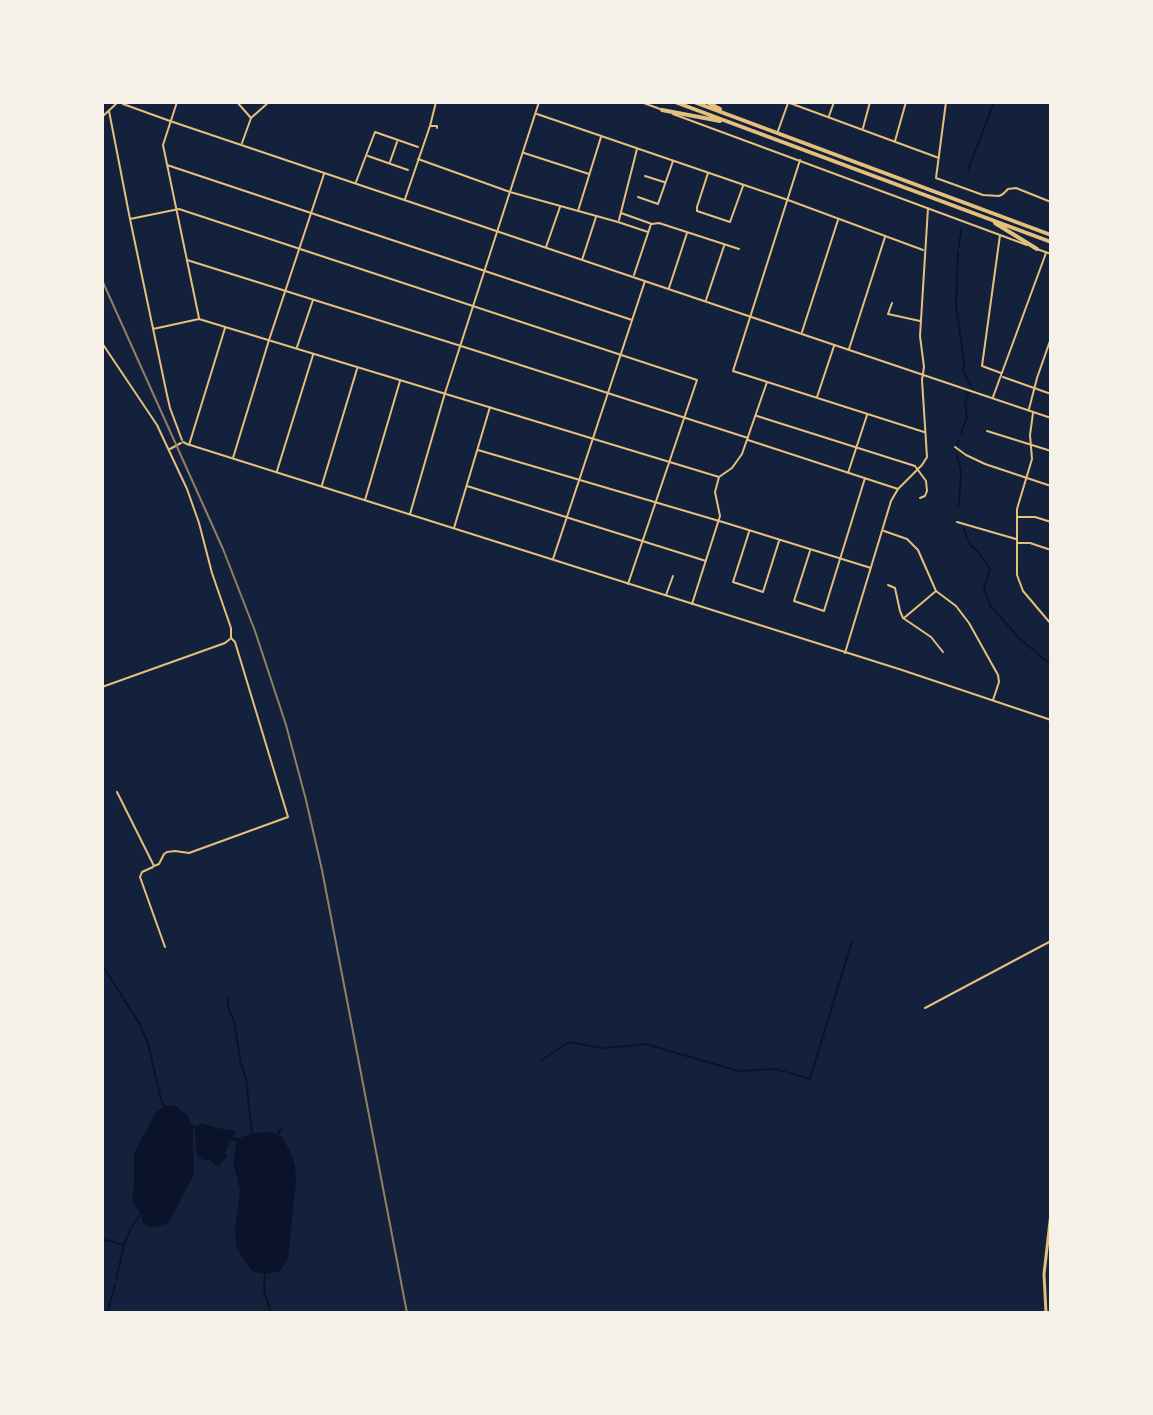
<!DOCTYPE html>
<html>
<head>
<meta charset="utf-8">
<style>
	body { margin:0 }
	#map { position:relative; width:1153px; height:1415px; overflow:hidden; background:#14213d; font-family:"PT Sans Narrow",sans-serif }
	canvas { display:block }
	.frame { position:absolute; inset:0; border:104px solid #f6f1e7; pointer-events:none }
</style>
</head>
<body>
<div id="map">
<canvas width="1153" height="1415"></canvas>
<div class="frame"></div>
</div>
<script>
const ctx = document.querySelector('canvas').getContext('2d');
ctx.lineJoin = 'round';
function paint(path, color) { ctx.fillStyle = color; ctx.fill(path, 'evenodd'); }
const toPath = rows => new Path2D(rows.map(r => 'M' + r).join(''));
function stroke(path, color, width, dash) { ctx.strokeStyle = color; ctx.lineWidth = width; ctx.lineCap = dash ? 'butt' : 'round'; ctx.setLineDash(dash || []); ctx.stroke(path); }
paint(toPath([
	[166,1105,177,1107,186,1114,190,1120,193,1134,194,1174,171,1219,166,1224,154,1227,147,1226,142,1222,142,1215,134,1205,132,1193,134,1187,134,1153,156,1112],
	[202,1123,217,1128,236,1131,228,1144,228,1147,225,1153,227,1156,218,1167,210,1160,206,1161,200,1158,196,1153,195,1131,198,1125],
	[270,1132,281,1136,290,1151,295,1165,296,1183,288,1258,282,1269,277,1272,265,1274,252,1271,240,1255,236,1244,235,1230,240,1190,233,1162,237,1139,252,1133]
]), '#0b132b');
stroke(toPath([
	[968,170,994,102],
	[961,235,961,229],
	[959,247,960,237],
	[958,251,956,305,964,361,963,371,971,386],
	[961,433,967,417,965,403,968,393],
	[957,444,959,440],
	[957,455,961,471,959,505],
	[963,527,970,545,979,553,990,569,984,589,990,605,1018,637,1051,665],
	[102,965,138,1021,148,1043,161,1100,164,1107],
	[227,998,229,1010,234,1021,240,1058],
	[605,1048,646,1044,738,1071,775,1069,786,1072],
	[240,1060,246,1079,252,1133],
	[541,1060,569,1042,602,1048],
	[789,1073,810,1079,852,941],
	[278,1134,281,1129],
	[102,1239,124,1245],
	[265,1274,264,1291,271,1313],
	[116,1280,124,1245,131,1228,142,1211],
	[107,1313,115,1285]
]), '#0b132b', 2);
stroke(toPath([
	[192,1127,196,1128],
	[232,1139,237,1140]
]), '#0b132b', 4);
stroke(toPath([
	[120,102,123,104,170,121,1051,418],
	[177,102,163,145,199,318],
	[237,102,251,118],
	[641,102,660,109],
	[787,102,939,158],
	[946,102,936,178,983,195,999,196,1003,194,1008,189,1016,188,1051,202],
	[109,111,130,219,167,395,170,408,182,440],
	[537,114,788,200,923,250],
	[673,114,1027,245],
	[829,116,834,102],
	[102,117,118,102],
	[431,126,437,126,437,128],
	[863,128,870,102],
	[778,131,788,103],
	[895,141,906,102],
	[242,143,251,118,269,102],
	[524,153,589,174],
	[368,156,408,170],
	[418,159,510,192,618,222,648,232],
	[800,160,733,371,924,432],
	[390,162,397,142],
	[167,165,632,320],
	[708,173,697,207,697,211,730,222,743,186],
	[645,176,664,182],
	[356,182,375,132,418,147],
	[638,197,658,204,673,161],
	[405,199,430,126,436,102],
	[578,211,601,137],
	[621,213,652,224,659,223,739,249],
	[130,219,179,209,697,380,628,584],
	[619,220,637,149],
	[1000,235,982,366,1001,373],
	[546,247,560,207],
	[1037,249,1051,254],
	[187,260,461,346,748,438],
	[582,260,596,217],
	[634,275,651,224],
	[669,288,687,233],
	[706,300,724,246],
	[892,303,888,314,920,321],
	[153,329,199,319,719,477],
	[802,332,838,220],
	[102,343,157,425,187,489,199,523,212,573,231,628,231,638,235,642,288,817,189,853,175,851,167,852,164,854,159,864,154,866,117,792],
	[297,347,313,300],
	[849,349,885,237],
	[1003,377,1051,394],
	[817,397,834,346],
	[993,397,1046,253],
	[1029,409,1037,378,1051,338],
	[1033,413,1030,435,1032,459,1017,509,1017,575,1023,591,1051,624],
	[757,416,915,466,926,481,927,491,925,496,920,498],
	[987,431,1051,451],
	[748,440,898,489],
	[183,442,187,444,902,670,1051,720],
	[189,445,225,328],
	[955,447,966,455,985,464,1051,486],
	[170,449,181,443],
	[478,450,726,523,871,568],
	[233,458,269,340,324,174],
	[277,471,313,355],
	[848,473,867,415],
	[322,485,357,369],
	[467,486,706,561],
	[365,500,400,381],
	[410,514,445,393,539,102],
	[1018,517,1035,517,1051,522],
	[957,522,1016,539],
	[454,528,490,407],
	[884,531,907,539,918,550,936,591,956,606,969,623,998,675,999,682,993,700],
	[749,532,733,582,763,592,779,541],
	[1017,543,1030,543,1051,550],
	[810,551,794,601,824,611,865,478],
	[553,559,645,281],
	[888,585,895,588,900,611,903,618,931,637,943,652],
	[666,595,673,576],
	[692,604,720,516,715,492,719,477,732,468,742,454,767,382],
	[904,618,936,591],
	[845,653,891,501,898,489,922,465,927,457,922,380,924,367,920,336,928,208],
	[102,687,225,643,230,639],
	[153,867,142,872,140,877,165,947],
	[925,1008,1051,941]
]), '#e5c07b', 2);
stroke(toPath([
	[1046,1313,1044,1274,1051,1213]
]), '#e5c07b', 3);
stroke(toPath([
	[675,102,1051,242],
	[694,102,1051,235],
	[707,102,720,109],
	[662,110,720,121],
	[995,223,1037,249]
]), '#e5c07b', 4);
stroke(toPath([
	[102,280,223,549,255,631,286,725,306,800,322,870,407,1313]
]), '#918062', 2);
</script>
</body>
</html>
